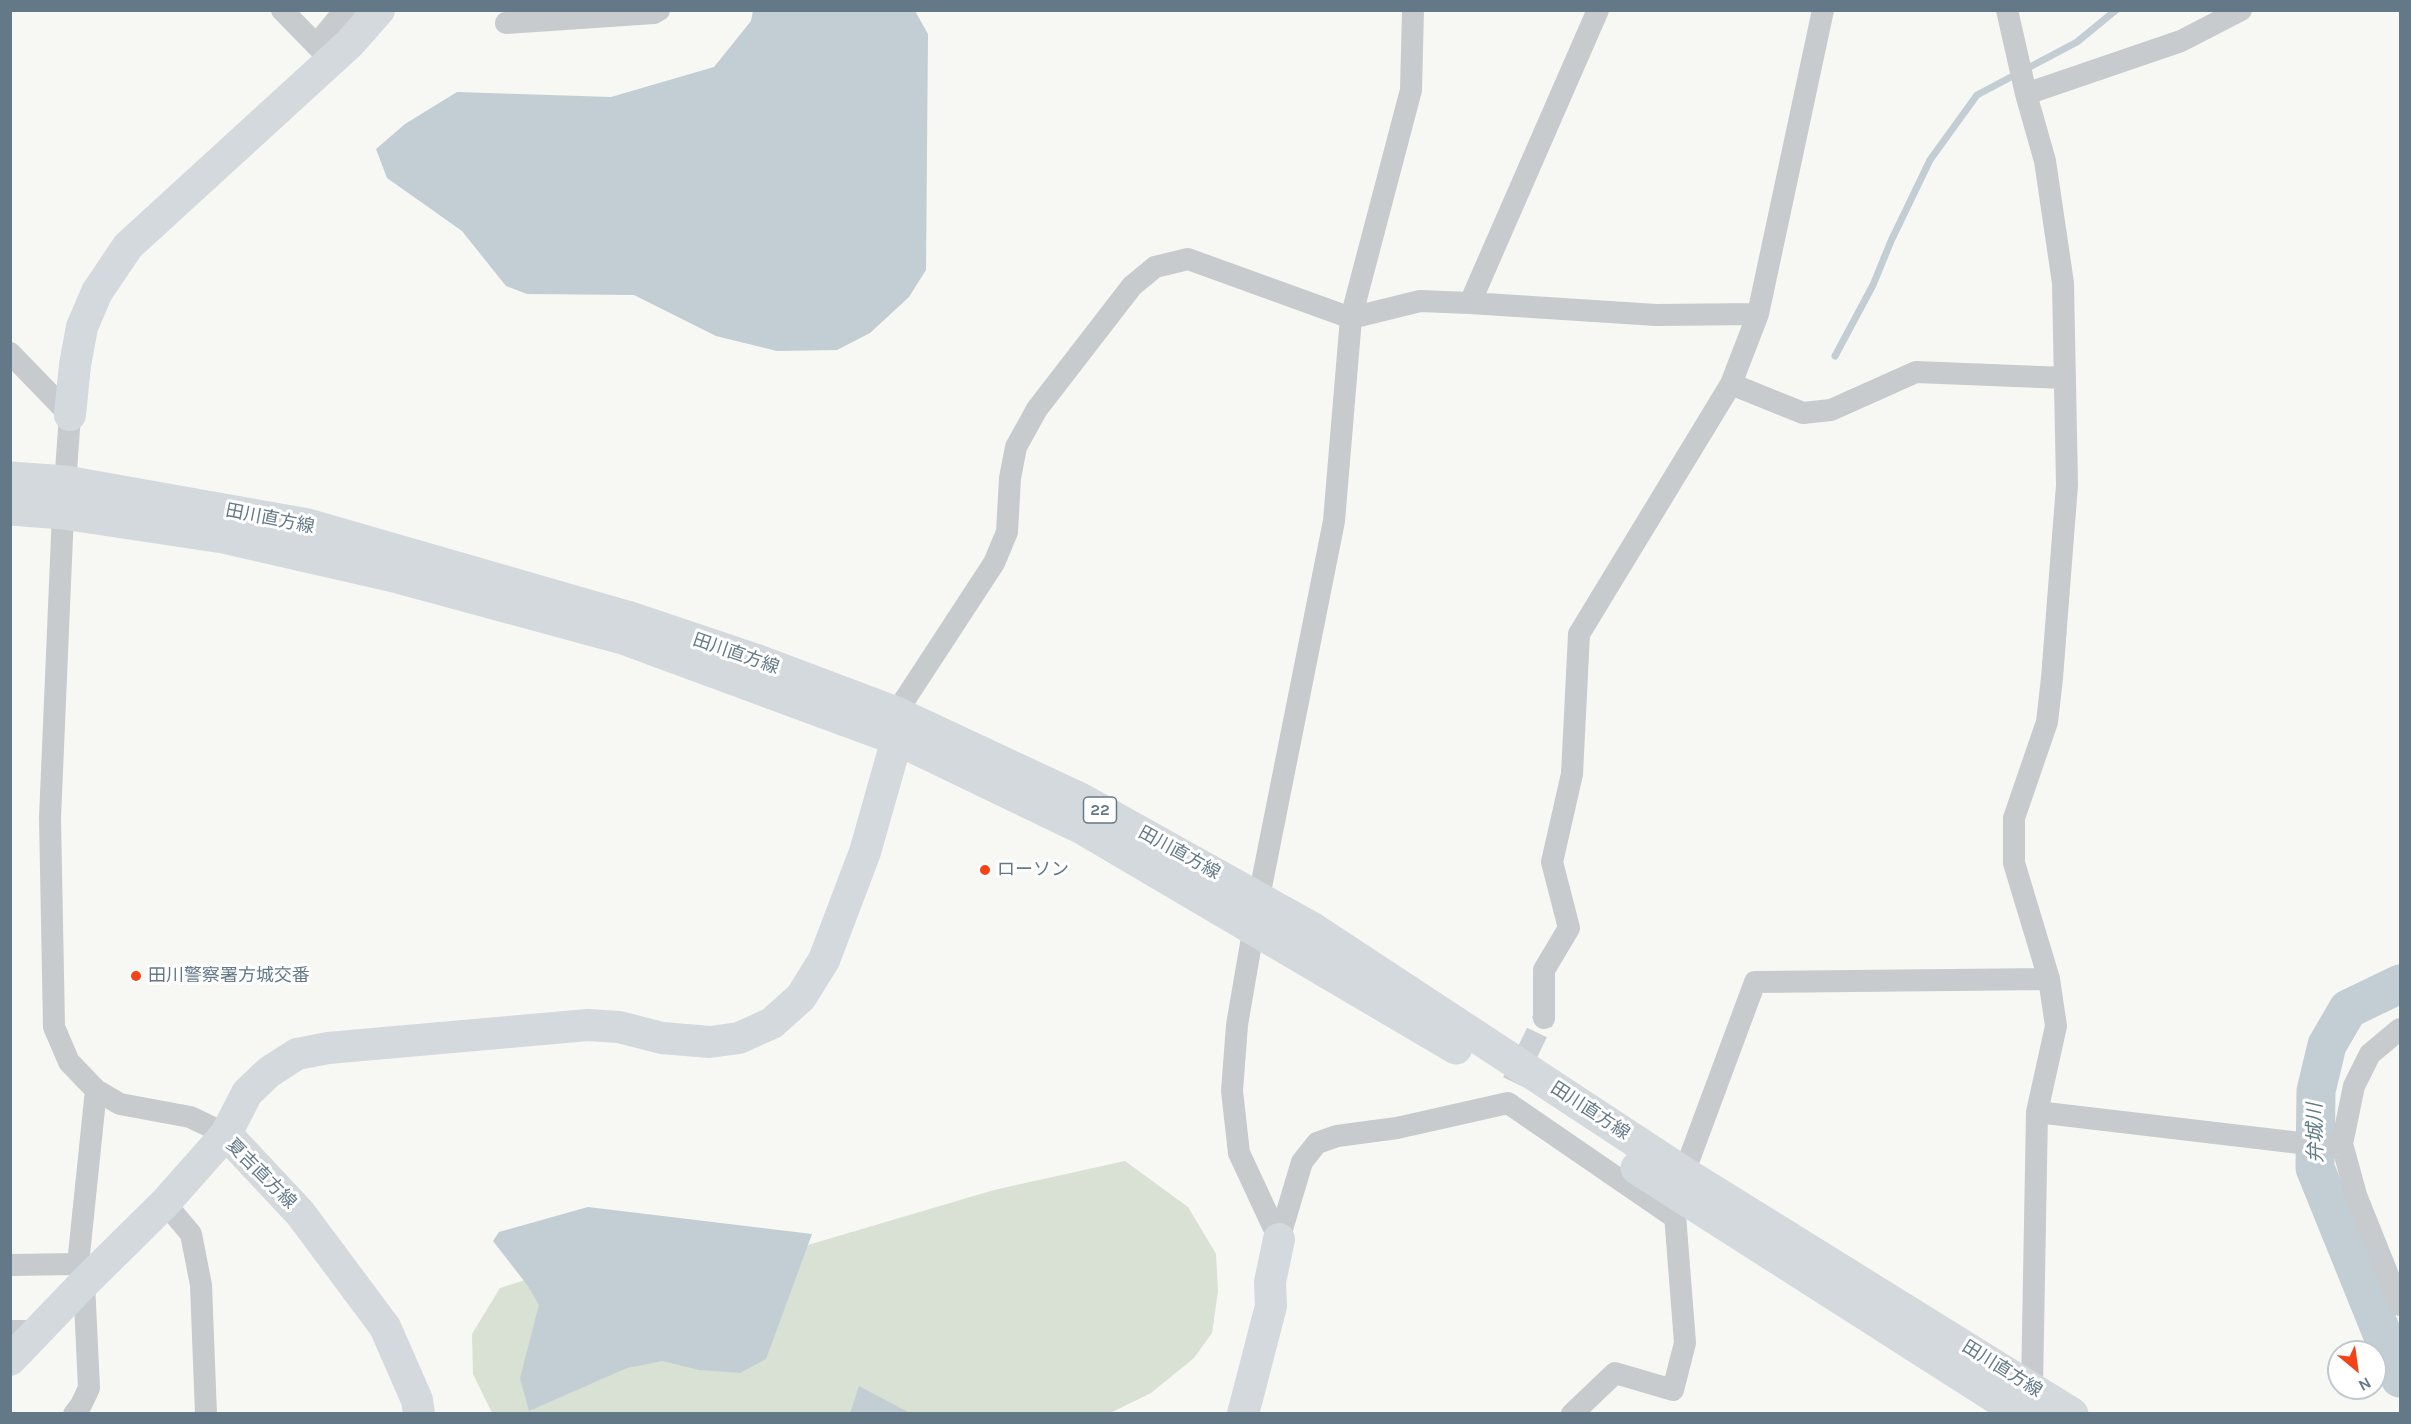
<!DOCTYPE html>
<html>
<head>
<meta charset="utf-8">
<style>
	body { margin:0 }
	#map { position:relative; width:2411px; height:1424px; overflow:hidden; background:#f7f7f4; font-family:Karla,sans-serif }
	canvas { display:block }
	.frame { position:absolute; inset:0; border:12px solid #637988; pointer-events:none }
	.north { position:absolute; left:2327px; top:1340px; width:60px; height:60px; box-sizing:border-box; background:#fff; border:2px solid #c1c9cf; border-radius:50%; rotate:151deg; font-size:16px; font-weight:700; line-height:24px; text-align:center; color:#637988 }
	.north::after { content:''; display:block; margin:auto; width:21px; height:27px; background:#f44417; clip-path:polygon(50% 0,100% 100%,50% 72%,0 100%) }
</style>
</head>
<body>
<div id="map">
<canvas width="2411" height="1424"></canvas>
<div class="frame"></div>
<div class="north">N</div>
</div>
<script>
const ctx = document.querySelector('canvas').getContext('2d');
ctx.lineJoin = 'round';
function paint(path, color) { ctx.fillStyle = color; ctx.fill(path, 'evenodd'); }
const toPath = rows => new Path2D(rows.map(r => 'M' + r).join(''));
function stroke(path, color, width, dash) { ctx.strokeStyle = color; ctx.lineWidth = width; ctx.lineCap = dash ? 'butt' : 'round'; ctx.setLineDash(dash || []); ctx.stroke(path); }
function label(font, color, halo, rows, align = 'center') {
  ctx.font = font + ' Karla,"Noto Sans JP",sans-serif'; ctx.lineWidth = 6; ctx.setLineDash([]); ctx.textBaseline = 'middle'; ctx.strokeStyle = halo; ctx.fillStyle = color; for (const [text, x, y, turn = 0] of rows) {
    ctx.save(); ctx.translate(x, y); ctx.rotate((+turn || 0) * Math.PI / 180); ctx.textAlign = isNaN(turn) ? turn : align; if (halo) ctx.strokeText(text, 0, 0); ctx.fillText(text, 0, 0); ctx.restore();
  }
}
paint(toPath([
	[1125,1161,1188,1207,1216,1254,1218,1291,1212,1333,1194,1358,1151,1393,1110,1413,492,1413,473,1374,472,1334,500,1288,528,1279,808,1245,994,1190]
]), '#d9e0d4');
paint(toPath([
	[753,11,915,11,928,34,926,270,909,297,870,333,837,350,777,351,716,336,634,295,527,294,506,286,462,231,387,178,376,149,405,124,457,92,611,97,714,67,751,21],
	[588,1207,812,1234,766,1359,740,1373,699,1370,662,1361,627,1368,529,1411,520,1378,539,1305,528,1286,493,1241,499,1232],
	[859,1386,910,1413,850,1413]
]), '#c2ced3');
stroke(toPath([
	[1835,356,1873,285,1891,241,1930,160,1977,95,2077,42,2116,10]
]), '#c2ced3', 7);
stroke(toPath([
	[2400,984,2348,1009,2327,1045,2316,1091,2315,1168,2400,1378]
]), '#c2ced3', 39);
stroke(toPath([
	[1513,1082,1544,1018]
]), '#cbd1d4', 22, [22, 11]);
stroke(toPath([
	[282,10,331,60],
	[2007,10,2026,94,2045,161,2063,283,2067,485,2052,678,2047,722,2014,818,2014,863,2049,979,2056,1026,2037,1112,2032,1387,2039,1414],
	[506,23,654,13,659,10],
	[316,45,345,10],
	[2026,94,2181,41,2241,10],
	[1470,303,1598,10],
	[10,353,70,415,63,513,50,818,54,1027,69,1062,96,1090,120,1104,190,1117,226,1134],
	[1731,384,1803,413,1831,410,1916,372,2065,378],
	[897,725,896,713,994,563,1007,532,1010,478,1016,447,1037,409,1132,286,1155,267,1188,259,1351,318,1420,301,1470,303,1656,315,1758,314],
	[1544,1018,1544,970,1569,928,1552,862,1572,774,1579,634,1731,384,1758,314,1823,10],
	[2400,1029,2370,1054,2354,1086,2342,1144,2356,1195,2400,1305],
	[2037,1112,2300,1143,2342,1144],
	[1684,1173,1755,982,2049,979],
	[165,1203,191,1234,201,1285,206,1414],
	[1279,1239,1239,1153,1232,1091,1237,1025,1259,897,1334,521,1351,318,1411,90,1413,10],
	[1279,1239,1302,1162,1317,1143,1337,1136,1397,1128,1508,1103,1674,1217],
	[10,1265,78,1264],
	[10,1331,38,1331],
	[74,1414,81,1405,89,1388,84,1283,78,1264,96,1090],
	[1572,1414,1615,1373,1673,1390,1685,1343,1674,1202]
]), '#c7cbce', 22);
stroke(toPath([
	[70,415,75,365,82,327,97,292,128,246,350,43,379,10],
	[226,1134,300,1213,385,1327,417,1400,419,1414],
	[10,1360,84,1283,165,1203,226,1134,247,1093,269,1072,297,1054,328,1048,588,1025,619,1027,662,1038,710,1042,739,1038,772,1023,801,997,824,960,865,852,897,739],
	[1243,1414,1271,1306,1270,1282,1279,1239]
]), '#d4d9de', 32);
stroke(toPath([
	[10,478,66,482,308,525,627,617,758,661,896,713,1080,799,1313,929,1684,1173,2072,1414],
	[10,509,63,513,223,537,398,577,623,638,897,739,1084,829,1456,1048],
	[1637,1168,2022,1414]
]), '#d4d9de', 33);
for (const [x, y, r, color] of [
	[985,870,6,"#f44417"],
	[136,976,6,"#f44417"]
]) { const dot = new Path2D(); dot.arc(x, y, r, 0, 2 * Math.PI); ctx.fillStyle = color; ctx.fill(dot); stroke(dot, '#fff', 2); }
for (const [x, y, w] of [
	[1100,810,33]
]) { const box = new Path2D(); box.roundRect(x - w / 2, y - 13, w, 26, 4.5); ctx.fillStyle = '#fff'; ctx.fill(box); stroke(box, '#637988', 1.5); }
label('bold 16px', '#637988', null, [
	["22",1100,810]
]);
label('18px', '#637988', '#fff', [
	["田川直方線",270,519,11],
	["田川直方線",736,654,19],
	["田川直方線",1179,853,29],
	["田川直方線",1590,1111,33],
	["夏吉直方線",261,1174,45],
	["田川直方線",2002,1369,32]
]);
label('18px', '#637988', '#fff', [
	["ローソン",997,870],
	["田川警察署方城交番",148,976]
], 'left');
label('italic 20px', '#5f7b84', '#fff', [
	["弁城川",2316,1133,-91]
]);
</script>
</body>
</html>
